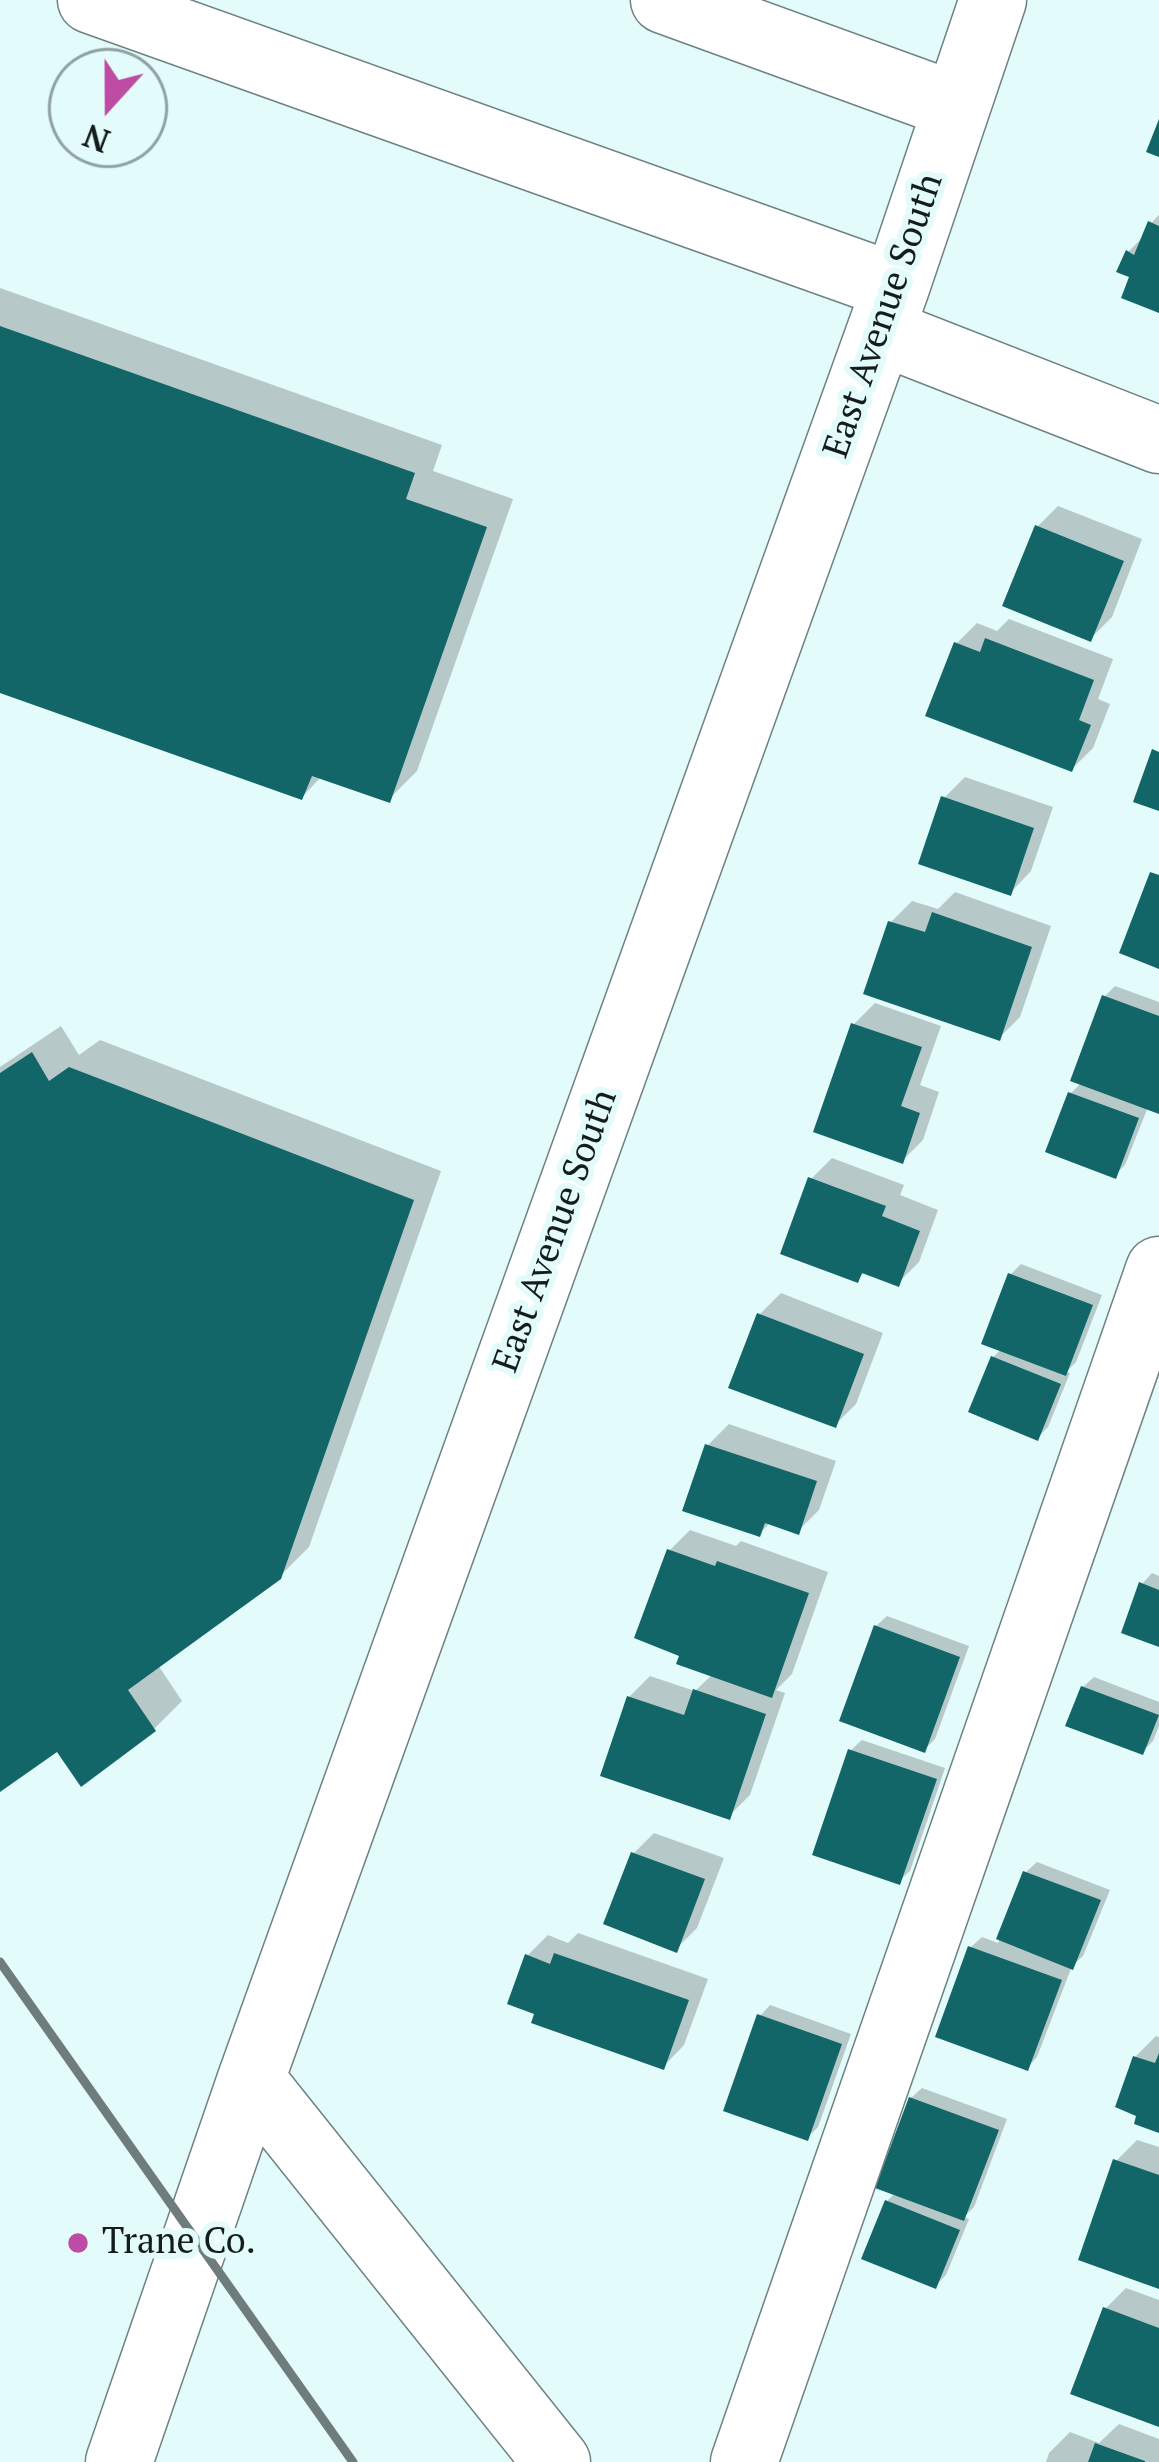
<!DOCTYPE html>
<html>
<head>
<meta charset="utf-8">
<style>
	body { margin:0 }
	#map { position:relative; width:1159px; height:2462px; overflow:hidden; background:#e4fbfb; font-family:"PT Serif",serif }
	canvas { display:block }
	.north { position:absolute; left:48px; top:48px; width:120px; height:120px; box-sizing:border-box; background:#e4fbfb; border:3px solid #91a2a2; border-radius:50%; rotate:201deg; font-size:33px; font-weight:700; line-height:48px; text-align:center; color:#141c1c }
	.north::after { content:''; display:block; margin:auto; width:42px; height:54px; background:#be4ba4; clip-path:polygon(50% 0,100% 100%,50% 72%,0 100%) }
</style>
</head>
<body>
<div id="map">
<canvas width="1159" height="2462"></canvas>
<div class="north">N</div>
</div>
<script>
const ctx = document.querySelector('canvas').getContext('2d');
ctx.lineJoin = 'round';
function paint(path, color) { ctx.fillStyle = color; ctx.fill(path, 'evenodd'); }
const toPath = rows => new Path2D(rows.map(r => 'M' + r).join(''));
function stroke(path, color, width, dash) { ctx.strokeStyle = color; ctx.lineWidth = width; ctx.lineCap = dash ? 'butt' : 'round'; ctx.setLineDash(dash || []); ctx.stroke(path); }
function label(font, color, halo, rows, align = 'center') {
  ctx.font = font + ' "PT Serif",serif'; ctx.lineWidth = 12; ctx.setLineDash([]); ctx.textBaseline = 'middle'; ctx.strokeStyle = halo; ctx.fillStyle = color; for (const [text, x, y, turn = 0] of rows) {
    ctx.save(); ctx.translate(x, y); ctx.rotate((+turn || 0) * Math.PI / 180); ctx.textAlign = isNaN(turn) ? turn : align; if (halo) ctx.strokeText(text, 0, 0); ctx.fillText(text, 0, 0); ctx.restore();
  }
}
paint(toPath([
	[1159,215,1159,309,1133,275,1128,252,1147,233,1151,223],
	[0,288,442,445,433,471,513,499,417,771,389,799,322,776,302,797,0,690],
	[1058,506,1142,539,1112,617,1091,638,1037,527],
	[1009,619,1113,659,1098,699,1110,704,1093,748,1072,769,956,644,977,623,997,631],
	[965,777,1053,807,1031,871,1011,892,944,798],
	[955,892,1051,926,1020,1017,999,1038,891,922,912,901,938,909],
	[1115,986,1159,1002,1159,1111,1148,1107,1125,1165,1115,1175,1070,1094,1082,1082,1105,996],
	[875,1003,941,1026,920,1085,939,1092,923,1140,902,1161,854,1024],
	[61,1026,79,1055,100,1040,441,1171,309,1547,279,1577,158,1665,182,1701,154,1729,58,1748,0,1788,0,1067],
	[832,1158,904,1185,900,1195,938,1210,919,1262,898,1283,866,1271,857,1280,811,1179],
	[1021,1264,1102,1295,1076,1362,1066,1372,1070,1373,1048,1427,1038,1437,993,1357,1002,1349,1011,1274],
	[781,1293,883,1333,856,1404,835,1425,760,1314],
	[729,1424,836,1461,819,1510,798,1531,771,1522,759,1534,708,1445],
	[690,1530,736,1546,741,1541,828,1572,792,1674,776,1690,785,1693,750,1795,729,1816,629,1697,650,1676,695,1691,713,1674,669,1551],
	[1152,1573,1159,1576,1159,1644,1142,1584],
	[887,1616,969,1646,935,1739,925,1749,876,1626],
	[1094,1677,1159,1702,1159,1726,1153,1741,1143,1751,1083,1687],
	[862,1740,945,1768,910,1871,899,1881,851,1750],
	[654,1833,724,1858,697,1928,676,1949,633,1854],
	[1037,1862,1110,1890,1083,1956,1072,1966,1037,2057,1027,2068,971,1947,982,1937,998,1943,1026,1872],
	[578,1933,708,1979,684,2045,664,2066,538,2013,527,1956,548,1935,568,1943],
	[770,2005,851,2034,818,2127,808,2137,760,2016],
	[1156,2036,1159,2037,1159,2130,1140,2114,1135,2057],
	[922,2088,1007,2119,974,2207,964,2217,969,2219,946,2275,936,2285,887,2201,896,2192,911,2098],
	[1137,2140,1159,2147,1159,2286,1116,2161],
	[1126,2288,1159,2300,1159,2424,1105,2309],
	[1119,2424,1159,2439,1159,2462,1046,2462,1049,2453,1070,2432,1099,2443]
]), '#0003');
paint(toPath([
	[1159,119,1159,157,1146,152],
	[1148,221,1159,226,1159,313,1121,298,1129,277,1116,272,1126,250,1134,255],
	[0,326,415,473,406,499,487,527,390,803,312,776,302,800,0,693],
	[1035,525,1124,561,1091,642,1002,606],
	[985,638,1094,680,1079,720,1091,725,1072,772,925,716,954,642,980,652],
	[1152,749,1159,752,1159,811,1133,802],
	[941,796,1034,828,1011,896,918,864],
	[1150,872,1159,875,1159,969,1119,953],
	[932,912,1032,947,1000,1041,863,994,888,921,925,932],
	[1102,995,1159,1016,1159,1114,1070,1081],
	[851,1023,922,1047,901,1106,920,1113,903,1164,813,1132],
	[32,1052,49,1081,69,1067,414,1200,281,1579,128,1690,156,1731,81,1787,57,1752,0,1792,0,1073],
	[1068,1092,1139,1118,1116,1179,1045,1152],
	[808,1177,886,1206,882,1216,920,1231,899,1287,862,1273,858,1283,780,1254],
	[1008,1273,1093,1305,1066,1376,981,1344],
	[757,1313,864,1354,836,1428,728,1388],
	[991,1356,1061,1384,1038,1441,968,1412],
	[705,1444,817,1481,799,1535,765,1523,760,1537,682,1511],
	[667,1549,715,1566,717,1561,809,1593,772,1698,676,1664,679,1656,634,1638],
	[1139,1582,1159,1590,1159,1647,1121,1633],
	[874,1625,960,1657,925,1753,839,1721],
	[1081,1686,1159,1715,1143,1755,1065,1726],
	[693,1689,766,1714,730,1820,600,1776,627,1696,684,1715],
	[848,1749,937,1779,900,1885,812,1855],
	[631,1852,705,1879,677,1953,603,1924],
	[1023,1871,1101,1900,1073,1970,996,1939],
	[968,1946,1062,1980,1028,2071,935,2037],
	[554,1953,689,2000,664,2070,531,2023,534,2014,507,2004,525,1954,550,1964],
	[757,2014,842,2044,808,2141,723,2111],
	[1159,2053,1159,2133,1134,2124,1136,2116,1115,2107,1133,2056,1155,2063],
	[909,2097,999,2130,964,2221,875,2188],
	[1113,2159,1159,2175,1159,2289,1078,2260],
	[885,2200,960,2230,936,2289,861,2259],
	[1103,2307,1159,2328,1159,2427,1070,2394],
	[1095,2443,1145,2461,1145,2462,1088,2462]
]), '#126668');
const minor = toPath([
	[91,0,896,287],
	[664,0,956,106],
	[880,331,1159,440],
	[251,2079,557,2462],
	[119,2462,251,2079,896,287,993,0],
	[744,2462,1159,1270]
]);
stroke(minor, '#6e8282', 69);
stroke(minor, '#fff', 66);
stroke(toPath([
	[0,1962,353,2462]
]), '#6e7c7c', 9);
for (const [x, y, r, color] of [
	[78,2243,12,"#be4ba4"]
]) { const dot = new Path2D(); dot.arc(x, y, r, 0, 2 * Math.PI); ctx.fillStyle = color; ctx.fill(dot); stroke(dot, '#e4fbfb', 4.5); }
label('36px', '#141c1c', '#e4fbfb', [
	["East Avenue South",884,316,-71],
	["East Avenue South",556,1231,-70]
]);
label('36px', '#141c1c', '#e4fbfb', [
	["Trane Co.",102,2243]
], 'left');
</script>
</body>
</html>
